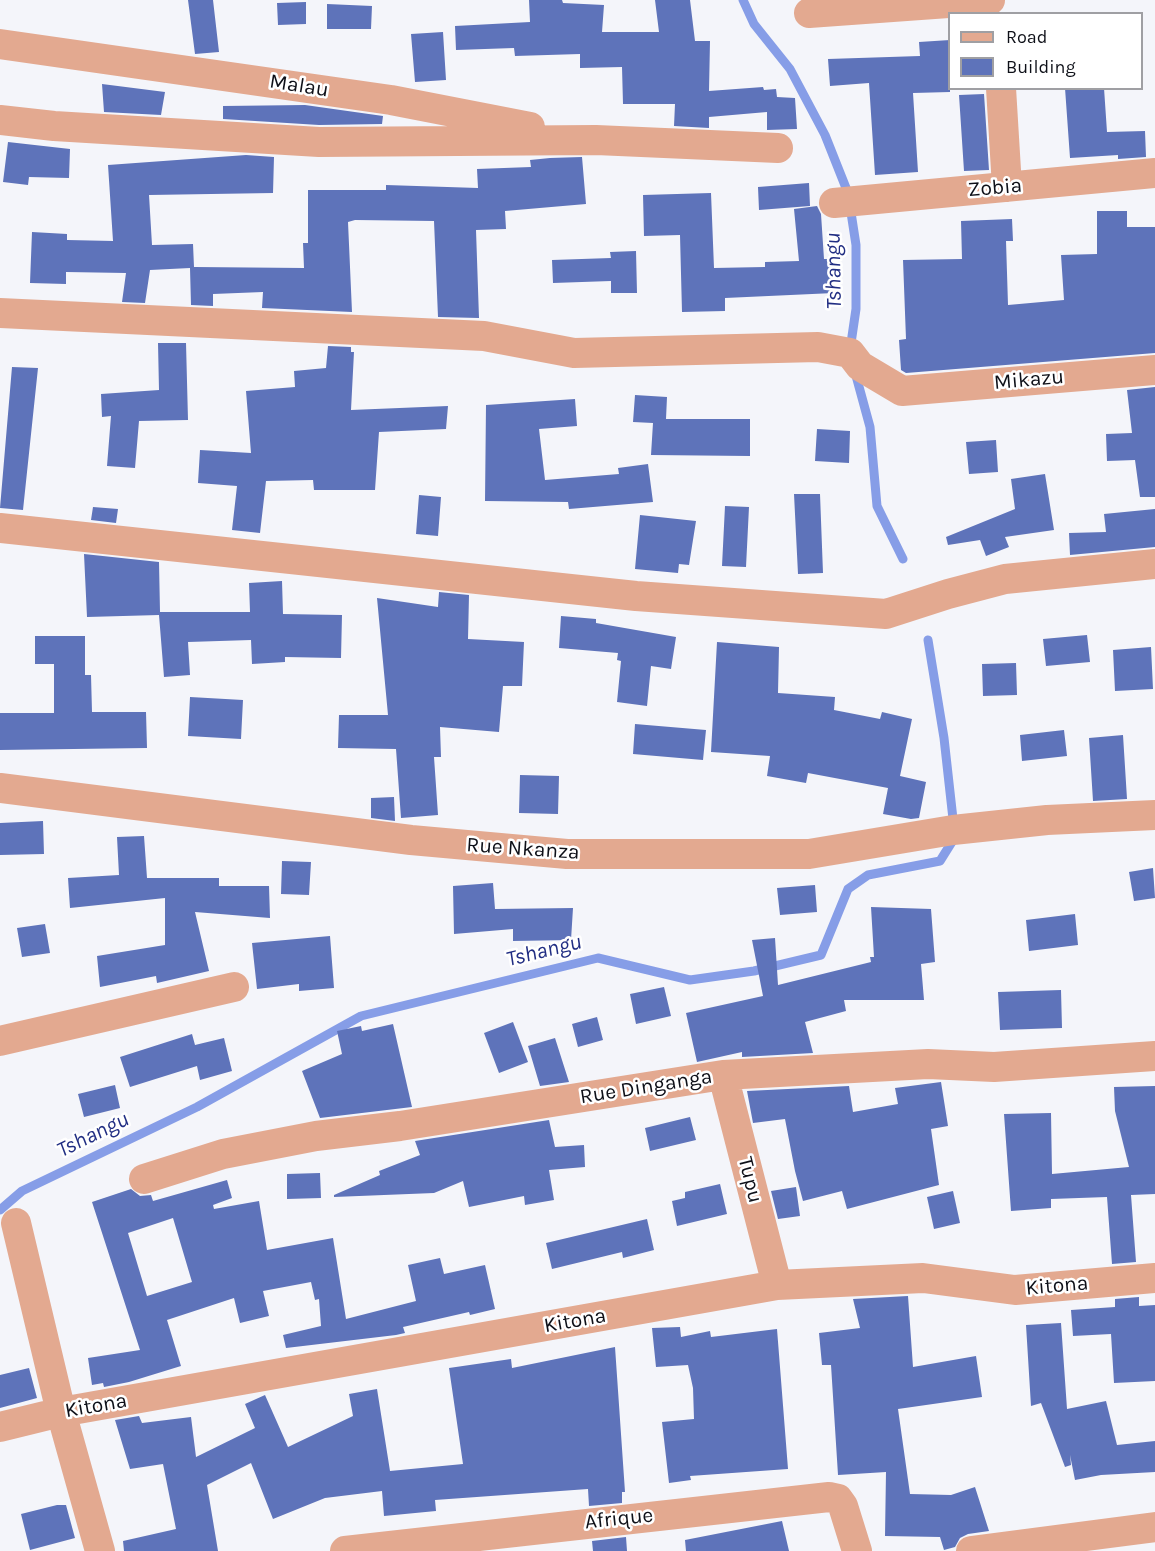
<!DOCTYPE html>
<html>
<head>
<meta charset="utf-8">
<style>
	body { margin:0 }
	#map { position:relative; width:1155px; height:1551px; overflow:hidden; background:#f4f5fa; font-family:Karla,sans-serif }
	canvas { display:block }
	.legend { position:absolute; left:948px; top:12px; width:195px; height:78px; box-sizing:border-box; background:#fff; border:2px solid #9f9fa3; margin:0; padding:8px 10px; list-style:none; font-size:18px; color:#0e1018 }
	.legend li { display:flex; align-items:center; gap:12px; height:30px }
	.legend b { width:30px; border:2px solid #9f9fa3 }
</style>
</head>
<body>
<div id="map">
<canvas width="1155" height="1551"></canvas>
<ul class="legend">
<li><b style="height:8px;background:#e3a990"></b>Road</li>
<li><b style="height:16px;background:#5e73ba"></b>Building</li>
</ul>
</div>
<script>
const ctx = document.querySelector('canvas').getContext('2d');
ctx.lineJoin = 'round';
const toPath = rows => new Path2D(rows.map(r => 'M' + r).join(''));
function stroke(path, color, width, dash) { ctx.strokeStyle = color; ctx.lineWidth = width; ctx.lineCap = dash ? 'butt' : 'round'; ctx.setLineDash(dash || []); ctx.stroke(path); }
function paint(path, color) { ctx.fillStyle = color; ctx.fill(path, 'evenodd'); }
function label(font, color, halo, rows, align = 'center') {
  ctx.font = font + ' Karla,sans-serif'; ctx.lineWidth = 5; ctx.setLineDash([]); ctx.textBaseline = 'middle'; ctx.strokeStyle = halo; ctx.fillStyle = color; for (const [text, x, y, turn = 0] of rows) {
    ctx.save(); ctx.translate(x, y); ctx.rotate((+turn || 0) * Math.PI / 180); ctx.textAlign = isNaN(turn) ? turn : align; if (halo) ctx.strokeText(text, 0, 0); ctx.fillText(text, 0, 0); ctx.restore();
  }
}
stroke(toPath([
	[743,0,754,24,790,69,825,135,848,193,856,245,856,309,850,350],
	[855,372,870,427,877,506,903,559],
	[0,1210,22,1191,197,1107,361,1016,598,958,690,980,754,971,821,955,848,889,868,875,940,861,955,837,944,738,928,640]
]), '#869de7', 9);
paint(toPath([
	[188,0,213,0,219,52,195,54],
	[529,0,562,0,563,3,604,5,602,32,659,32,655,0,690,0,695,41,710,41,709,91,763,87,764,90,776,89,777,97,795,98,797,129,767,130,767,112,709,117,709,128,674,126,675,104,623,104,622,67,580,68,580,54,515,56,514,48,456,50,455,26,530,22],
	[306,2,306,24,278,25,277,3],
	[327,4,372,6,371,29,327,29],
	[443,32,446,80,415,82,411,34],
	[950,40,950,92,913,93,918,172,875,175,869,83,830,86,828,59,920,56,919,42],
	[102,84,165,92,161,115,104,112],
	[1065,88,1104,88,1107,132,1145,131,1146,157,1118,159,1118,155,1070,158],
	[984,94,989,170,964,171,959,95],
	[223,106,305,105,383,116,382,124,319,125,223,119],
	[8,142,70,149,69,178,29,177,28,185,3,182],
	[246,155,274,157,273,193,149,195,152,245,193,244,194,267,304,268,303,243,308,243,308,190,386,190,386,185,478,188,477,169,531,167,530,160,550,158,582,157,586,204,505,211,506,229,476,230,479,318,438,317,434,221,355,220,348,222,352,312,262,308,263,292,213,294,213,306,191,305,190,268,150,270,145,303,122,302,126,273,66,272,66,284,30,283,32,232,67,234,67,240,113,241,108,165],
	[809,183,810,206,759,210,758,187],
	[711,193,714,268,765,267,765,262,799,261,794,209,817,206,821,214,824,259,832,259,834,293,725,298,725,311,682,312,680,235,644,236,643,195],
	[1097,211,1127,211,1127,227,1155,227,1155,353,906,373,901,370,899,340,906,339,903,260,962,259,961,221,1012,219,1013,241,1006,241,1008,305,1064,300,1061,255,1097,254],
	[636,251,637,293,611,293,611,281,553,283,552,260,611,258,610,252],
	[158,343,186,343,188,420,139,421,135,468,107,466,111,416,102,417,101,394,159,390],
	[328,346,351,347,351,352,354,352,351,410,448,406,446,429,379,432,375,490,314,490,313,480,266,481,260,533,232,530,237,486,198,483,200,450,251,453,246,391,295,387,294,371,326,368],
	[12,367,38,368,23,510,0,508],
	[1155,387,1155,497,1140,497,1135,460,1107,461,1106,434,1132,433,1127,390],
	[635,395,667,397,666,419,750,419,750,456,651,455,653,423,633,422],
	[575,399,577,426,539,429,545,480,619,474,618,468,648,464,653,502,569,509,568,502,485,501,486,405],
	[817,429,850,431,849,463,815,461],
	[996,440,998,472,969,474,966,442],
	[1045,474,1054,530,1005,537,1009,547,986,556,980,540,948,545,946,537,1015,509,1011,479],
	[794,494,820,494,823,573,798,574],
	[419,495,441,497,438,536,416,534],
	[725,506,749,507,746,567,722,566],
	[93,507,118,509,116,523,91,520],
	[1155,509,1155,547,1070,555,1069,533,1106,532,1104,514],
	[640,515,696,521,689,565,679,564,678,573,635,569],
	[84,554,159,562,160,612,250,612,249,583,282,581,283,614,342,615,341,658,285,657,285,662,252,664,251,640,188,642,190,675,164,677,159,615,87,617],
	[439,592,469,595,468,639,524,642,522,686,503,686,499,732,440,727,441,757,434,757,438,815,401,818,396,749,338,748,339,715,388,715,377,598,438,607],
	[561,616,596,619,596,623,676,637,671,669,651,666,647,706,617,702,621,661,617,660,618,653,559,648],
	[1087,635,1090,662,1046,666,1043,639],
	[35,636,85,636,85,675,91,675,92,712,146,712,147,748,0,750,0,713,54,713,54,664,35,664],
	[717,642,779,647,778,693,835,697,834,710,880,719,882,712,912,719,900,776,926,782,919,818,911,819,883,814,888,788,808,773,806,783,767,776,770,756,711,752],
	[1151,647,1153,689,1115,691,1113,650],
	[1016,663,1017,695,983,696,982,664],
	[190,697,243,700,241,739,188,736],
	[635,724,706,730,703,760,633,754],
	[1064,730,1067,756,1022,761,1020,735],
	[1123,735,1127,799,1093,801,1089,738],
	[520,775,559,776,558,814,519,813],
	[394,797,395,821,371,818,371,798],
	[43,821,44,854,0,855,0,823],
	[144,836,147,878,219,878,219,886,269,886,270,918,195,912,209,971,157,983,156,976,100,987,97,956,165,945,165,898,70,908,68,878,119,875,117,837],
	[282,861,311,862,309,895,281,894],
	[1153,868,1155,898,1134,901,1129,872],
	[493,883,495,909,573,908,571,940,513,941,513,929,454,934,453,886],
	[815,885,817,912,780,915,777,888],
	[871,907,931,909,935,962,921,964,924,1000,844,1000,846,1011,805,1022,813,1053,742,1057,742,1052,697,1062,686,1013,763,996,752,940,775,938,778,985,871,962,870,957,874,957],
	[1075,914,1078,945,1029,951,1026,920],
	[45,924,50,953,22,957,17,928],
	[330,936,334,988,299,991,299,984,257,989,252,943],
	[664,987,671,1016,636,1024,630,994],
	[1061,990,1062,1028,1000,1030,998,992],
	[597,1017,603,1040,578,1047,572,1024],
	[513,1022,528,1062,499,1073,484,1033],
	[393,1024,412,1107,320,1118,302,1071,342,1054,337,1031,361,1026,362,1031],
	[192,1034,195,1045,224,1038,232,1071,200,1080,197,1066,130,1087,120,1057],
	[555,1038,569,1082,540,1086,528,1046],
	[941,1082,948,1126,931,1129,939,1185,847,1209,842,1191,803,1201,795,1171,785,1119,753,1123,747,1091,849,1086,853,1112,898,1104,895,1088],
	[115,1085,120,1108,84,1117,78,1094],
	[1155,1086,1155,1194,1131,1195,1136,1262,1112,1264,1107,1197,1051,1199,1051,1208,1011,1211,1004,1114,1051,1113,1052,1174,1129,1167,1115,1111,1114,1087],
	[690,1117,696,1140,650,1151,645,1128],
	[549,1120,555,1147,584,1145,585,1167,549,1170,554,1200,525,1205,524,1196,469,1207,463,1181,434,1193,334,1197,334,1195,380,1175,379,1171,420,1155,415,1141],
	[320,1173,321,1198,287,1199,287,1174],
	[227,1180,232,1198,213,1205,214,1209,259,1201,267,1250,333,1238,346,1319,416,1301,408,1265,440,1258,444,1274,485,1265,495,1309,470,1315,469,1312,403,1327,405,1333,396,1335,286,1348,283,1335,321,1326,319,1299,315,1300,311,1282,263,1291,269,1316,240,1323,234,1298,167,1320,181,1366,129,1382,104,1387,103,1383,92,1385,88,1358,140,1350,92,1202,131,1189,140,1196,151,1195,153,1201],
	[173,1218,192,1282,147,1296,128,1233],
	[720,1184,727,1214,677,1226,672,1201,685,1198,685,1192],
	[796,1187,800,1216,778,1219,771,1191],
	[953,1191,960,1223,934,1229,927,1197],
	[647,1219,654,1250,623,1258,622,1252,552,1269,546,1243],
	[908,1296,913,1367,976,1356,982,1397,898,1409,910,1494,951,1495,975,1487,989,1531,968,1534,960,1538,955,1547,944,1550,940,1537,885,1536,886,1472,838,1475,831,1365,822,1365,819,1333,860,1328,853,1299],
	[1139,1297,1139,1306,1155,1305,1155,1381,1114,1383,1111,1334,1073,1336,1071,1310,1115,1307,1115,1299],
	[1061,1323,1067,1409,1106,1401,1117,1445,1155,1441,1155,1472,1101,1475,1075,1480,1070,1455,1071,1465,1065,1467,1041,1403,1031,1406,1026,1325],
	[680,1327,681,1337,710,1331,711,1337,777,1329,788,1469,690,1476,691,1480,669,1483,662,1422,694,1419,693,1388,688,1365,656,1367,652,1328],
	[615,1347,625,1492,622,1492,622,1503,589,1506,588,1489,435,1500,436,1511,384,1516,382,1491,325,1498,273,1519,251,1463,207,1485,218,1551,124,1551,123,1541,176,1529,163,1464,130,1469,115,1420,139,1416,142,1423,191,1417,196,1457,255,1428,245,1404,265,1395,288,1447,353,1416,349,1394,377,1389,390,1471,463,1464,449,1368,511,1359,512,1368],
	[29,1368,37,1398,0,1408,0,1375],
	[57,1505,66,1505,75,1538,30,1550,21,1514],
	[782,1521,789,1551,686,1551,685,1540],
	[626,1537,627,1551,593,1551,592,1541]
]), '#5e73ba');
stroke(toPath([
	[809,13,990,0],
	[0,44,391,100,530,127],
	[1001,88,1007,187],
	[0,120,54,126,319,142,596,140,778,148],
	[834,203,1155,173],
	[0,313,484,336,574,353,818,347,850,353,860,366,902,391,1155,370],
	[0,528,636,596,886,614,948,594,1005,579,1155,564],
	[0,788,411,840,567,854,809,854,953,830,1047,820,1155,815],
	[0,1041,234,987],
	[723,1075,777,1285],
	[144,1179,223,1154,316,1136,400,1126,723,1075,928,1064,994,1067,1155,1056],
	[16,1223,61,1412,100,1551],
	[0,1427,61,1412,777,1285,923,1278,1015,1290,1155,1278],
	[345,1551,829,1497,838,1499,843,1506,857,1551],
	[971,1551,1155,1527]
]), '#e3a990', 30);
label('21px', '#0e1018', '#fff', [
	["Malau",299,86,9],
	["Zobia",995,188,-5],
	["Mikazu",1029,380,-5],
	["Rue Nkanza",523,849,4],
	["Rue Dinganga",646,1087,-9],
	["Tupu",750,1180,76],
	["Kitona",1057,1286,-5],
	["Kitona",575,1321,-10],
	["Kitona",96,1406,-10],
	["Afrique",619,1519,-6]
]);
label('italic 22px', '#212e83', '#fff', [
	["Tshangu",834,271,-91],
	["Tshangu",544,951,-14],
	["Tshangu",93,1135,-26]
]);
</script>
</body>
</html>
